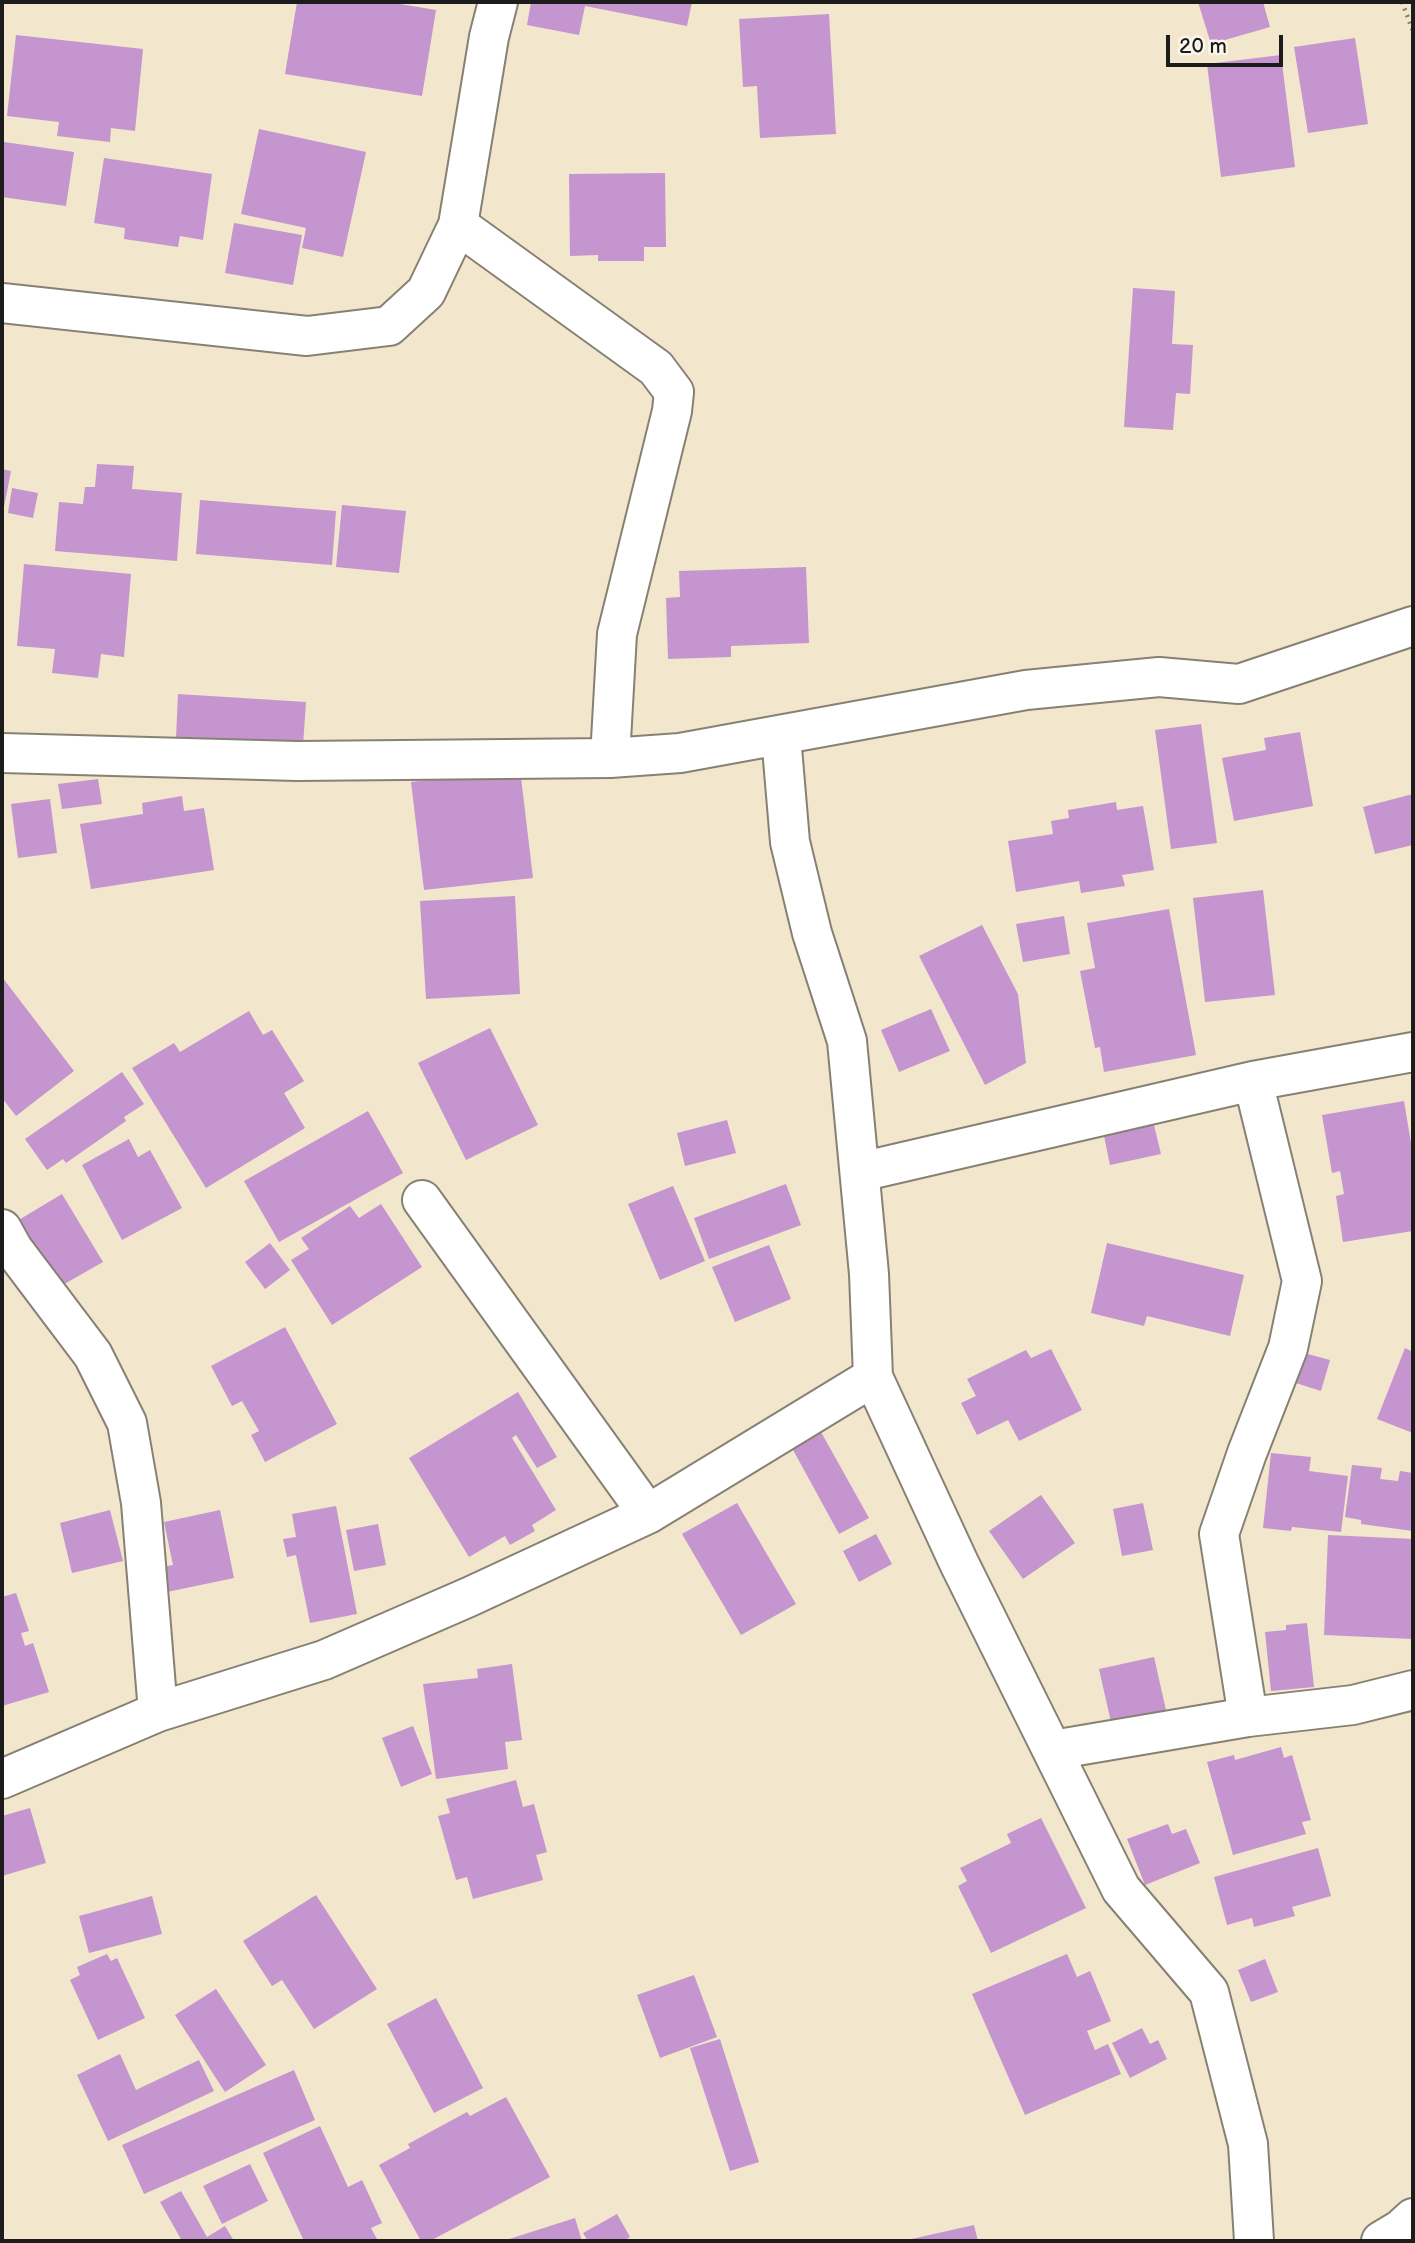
<!DOCTYPE html>
<html>
<head>
<meta charset="utf-8">
<style>
	body { margin:0 }
	#map { position:relative; width:1415px; height:2243px; overflow:hidden; background:#f2e6cd; font-family:"Balsamiq Sans",sans-serif }
	canvas { display:block }
	.frame { position:absolute; inset:0; border:4px solid #1c1c1c; pointer-events:none }
	.scale { position:absolute; left:1166px; top:35px; width:117px; height:32px; box-sizing:border-box; border:4px solid #1c1c1c; border-top:0; padding-left:9px; font-size:21px; line-height:24px; white-space:nowrap; color:#1c1c1c; -webkit-text-stroke:5px #fbf7ec; paint-order:stroke }
</style>
</head>
<body>
<div id="map">
<canvas width="1415" height="2243"></canvas>
<div class="frame"></div>
<div class="scale">20 m</div>
</div>
<script>
const ctx = document.querySelector('canvas').getContext('2d');
ctx.lineJoin = 'round';
function paint(path, color) { ctx.fillStyle = color; ctx.fill(path, 'evenodd'); }
const toPath = rows => new Path2D(rows.map(r => 'M' + r).join(''));
function stroke(path, color, width, dash) { ctx.strokeStyle = color; ctx.lineWidth = width; ctx.lineCap = dash ? 'butt' : 'round'; ctx.setLineDash(dash || []); ctx.stroke(path); }
paint(toPath([
	[297,2,388,2,436,10,422,96,285,74],
	[531,2,692,2,687,26,585,6,579,35,527,25],
	[1198,2,1263,2,1270,27,1211,44],
	[829,14,836,134,760,138,757,86,743,87,739,19],
	[16,35,143,49,135,131,111,128,110,142,57,136,59,122,7,116],
	[1355,38,1368,124,1308,133,1294,47],
	[1281,55,1295,167,1221,177,1207,64],
	[259,129,366,152,343,257,302,248,306,228,241,214],
	[4,142,74,152,66,206,2,197],
	[104,158,212,174,203,240,180,236,178,247,124,239,125,228,94,223],
	[665,173,666,247,644,247,644,261,598,261,598,255,570,256,569,174],
	[234,223,302,235,293,285,225,273],
	[1133,288,1175,291,1172,344,1193,345,1190,394,1176,393,1173,430,1124,427],
	[97,464,134,466,132,489,182,493,177,561,55,551,59,502,83,504,85,487,95,487],
	[2,469,11,471,3,512,2,512],
	[12,488,38,493,33,518,8,513],
	[200,500,336,511,332,565,196,554],
	[342,505,406,511,399,573,336,567],
	[24,564,131,574,124,657,101,654,98,678,52,673,55,649,17,646],
	[806,567,809,643,731,646,731,657,668,659,666,598,680,597,679,571],
	[178,694,306,702,303,746,176,738],
	[1201,724,1217,843,1171,849,1155,730],
	[1300,732,1313,806,1234,821,1222,758,1266,750,1264,738],
	[520,769,533,878,424,890,411,782],
	[98,779,102,804,62,809,58,784],
	[1413,794,1413,845,1375,854,1363,807],
	[182,796,184,811,204,808,214,870,91,889,80,824,143,814,142,803],
	[50,799,57,853,18,858,11,804],
	[1116,802,1117,810,1143,806,1154,870,1122,875,1125,886,1081,893,1079,881,1016,892,1008,841,1053,834,1051,821,1069,818,1068,810],
	[1263,890,1275,995,1205,1002,1193,898],
	[515,896,520,994,426,999,420,901],
	[1169,909,1196,1055,1104,1072,1100,1047,1095,1048,1080,971,1095,968,1087,923],
	[1064,916,1070,954,1023,962,1016,924],
	[982,925,1018,994,1026,1063,985,1085,919,956],
	[2,977,74,1071,16,1116,2,1098],
	[931,1009,950,1051,899,1072,881,1030],
	[249,1011,263,1035,272,1030,304,1081,284,1093,305,1128,206,1188,132,1068,174,1043,180,1052],
	[490,1028,538,1125,466,1160,418,1063],
	[122,1072,144,1104,124,1117,126,1121,66,1163,63,1159,47,1170,25,1139],
	[1404,1101,1413,1155,1413,1231,1343,1242,1336,1196,1344,1194,1340,1171,1332,1173,1322,1115],
	[368,1111,403,1173,279,1242,244,1181],
	[727,1120,736,1153,685,1166,677,1133],
	[1153,1121,1161,1154,1110,1165,1103,1131],
	[129,1139,138,1157,150,1150,182,1208,122,1240,82,1165],
	[786,1184,801,1225,709,1259,694,1218],
	[673,1186,705,1261,660,1280,628,1204],
	[62,1194,103,1262,52,1291,12,1224],
	[381,1204,422,1267,332,1325,291,1260,309,1249,301,1238,350,1206,359,1218],
	[270,1243,290,1270,265,1289,245,1262],
	[1107,1243,1244,1275,1230,1336,1147,1316,1144,1326,1091,1313],
	[769,1245,791,1299,735,1322,712,1267],
	[285,1327,337,1424,265,1462,251,1435,259,1431,242,1401,232,1406,211,1366],
	[1405,1348,1413,1352,1413,1433,1377,1419],
	[1051,1349,1082,1410,1019,1441,1008,1420,977,1435,961,1403,976,1396,967,1379,1026,1350,1031,1358],
	[1304,1353,1330,1360,1321,1391,1296,1383],
	[518,1392,557,1457,537,1468,516,1435,512,1438,556,1510,532,1525,535,1531,510,1545,505,1536,469,1557,409,1458],
	[821,1432,869,1518,839,1534,792,1448],
	[1271,1453,1311,1457,1309,1471,1348,1476,1341,1532,1292,1527,1291,1531,1263,1528],
	[1352,1465,1382,1468,1380,1479,1398,1481,1400,1471,1413,1473,1413,1531,1361,1524,1361,1520,1345,1517],
	[1041,1495,1075,1543,1023,1579,989,1531],
	[737,1503,796,1604,741,1635,682,1534],
	[1143,1503,1153,1550,1122,1556,1113,1509],
	[336,1506,357,1614,310,1623,296,1555,287,1557,283,1539,296,1537,292,1514],
	[110,1510,123,1561,72,1573,60,1523],
	[220,1510,234,1578,167,1592,162,1567,173,1565,164,1522],
	[378,1524,386,1565,354,1571,346,1530],
	[876,1534,892,1564,859,1582,843,1551],
	[1328,1535,1413,1539,1413,1639,1324,1635],
	[16,1593,29,1631,21,1633,25,1646,33,1643,49,1692,2,1706,2,1597],
	[1307,1623,1314,1687,1271,1691,1265,1632,1286,1630,1286,1625],
	[1154,1657,1168,1719,1113,1731,1099,1669],
	[512,1664,522,1740,505,1742,508,1769,436,1779,423,1684,478,1678,477,1669],
	[413,1726,432,1774,401,1787,382,1738],
	[1281,1747,1284,1758,1292,1755,1311,1820,1302,1822,1306,1834,1233,1855,1207,1762,1234,1755,1235,1760],
	[516,1780,523,1807,534,1804,547,1852,536,1855,543,1880,473,1899,467,1877,456,1880,438,1816,450,1813,446,1799],
	[30,1808,46,1863,2,1876,2,1816],
	[1041,1818,1086,1908,991,1953,958,1886,967,1881,960,1868,1011,1843,1007,1834],
	[1168,1824,1172,1834,1186,1829,1200,1863,1145,1885,1127,1839],
	[1318,1848,1331,1896,1292,1907,1295,1916,1254,1927,1252,1918,1227,1925,1214,1877],
	[316,1895,377,1989,314,2029,282,1980,272,1986,243,1941],
	[152,1896,162,1934,89,1953,79,1916],
	[107,1954,111,1961,117,1958,145,2018,98,2040,70,1980,80,1975,77,1967],
	[1067,1954,1077,1977,1090,1971,1111,2021,1087,2031,1095,2050,1108,2044,1121,2074,1025,2115,972,1994],
	[1265,1959,1278,1992,1251,2002,1238,1970],
	[694,1975,717,2037,660,2058,637,1995],
	[216,1989,266,2065,225,2092,175,2015],
	[436,1998,483,2088,434,2113,387,2024],
	[1142,2028,1150,2044,1158,2040,1167,2059,1130,2078,1112,2043],
	[720,2039,759,2162,730,2171,690,2048],
	[120,2054,136,2090,199,2060,214,2091,108,2141,77,2075],
	[294,2070,315,2120,144,2194,122,2145],
	[506,2097,550,2177,430,2241,421,2241,379,2165,410,2148,408,2144,467,2112,470,2116],
	[320,2126,348,2187,362,2180,382,2223,371,2228,378,2241,304,2241,263,2153],
	[250,2164,268,2201,222,2224,203,2186],
	[181,2191,207,2237,225,2226,234,2241,182,2241,160,2202],
	[617,2214,630,2237,623,2241,588,2241,583,2233],
	[575,2218,582,2241,503,2241],
	[974,2225,978,2241,907,2241,907,2240]
]), '#c495ce');
const minor = toPath([
	[458,225,656,368,674,392,672,411,617,634,610,758],
	[2,303,307,336,389,326,426,292,458,225,489,37,498,2],
	[781,736,790,842,812,933,847,1041,869,1274,873,1377,959,1563,1121,1889,1209,1992,1248,2144,1254,2241],
	[2,753,297,761,610,758,680,753,1026,690,1159,677,1239,684,1413,626],
	[860,1172,1253,1081,1413,1052],
	[422,1200,648,1514],
	[2,1229,13,1249,93,1355,127,1423,141,1503,158,1712],
	[1248,1717,1219,1534,1247,1453,1288,1348,1302,1281,1253,1081],
	[1053,1750,1248,1717,1353,1705,1413,1690],
	[2,1779,158,1712,324,1660,469,1597,648,1514,873,1377],
	[1381,2241,1401,2229,1413,2218]
]);
stroke(minor, '#878174', 42);
stroke(toPath([
	[1402,2,1413,31]
]), '#878174', 4.5, [2, 5]);
stroke(minor, '#fff', 38);
</script>
</body>
</html>
